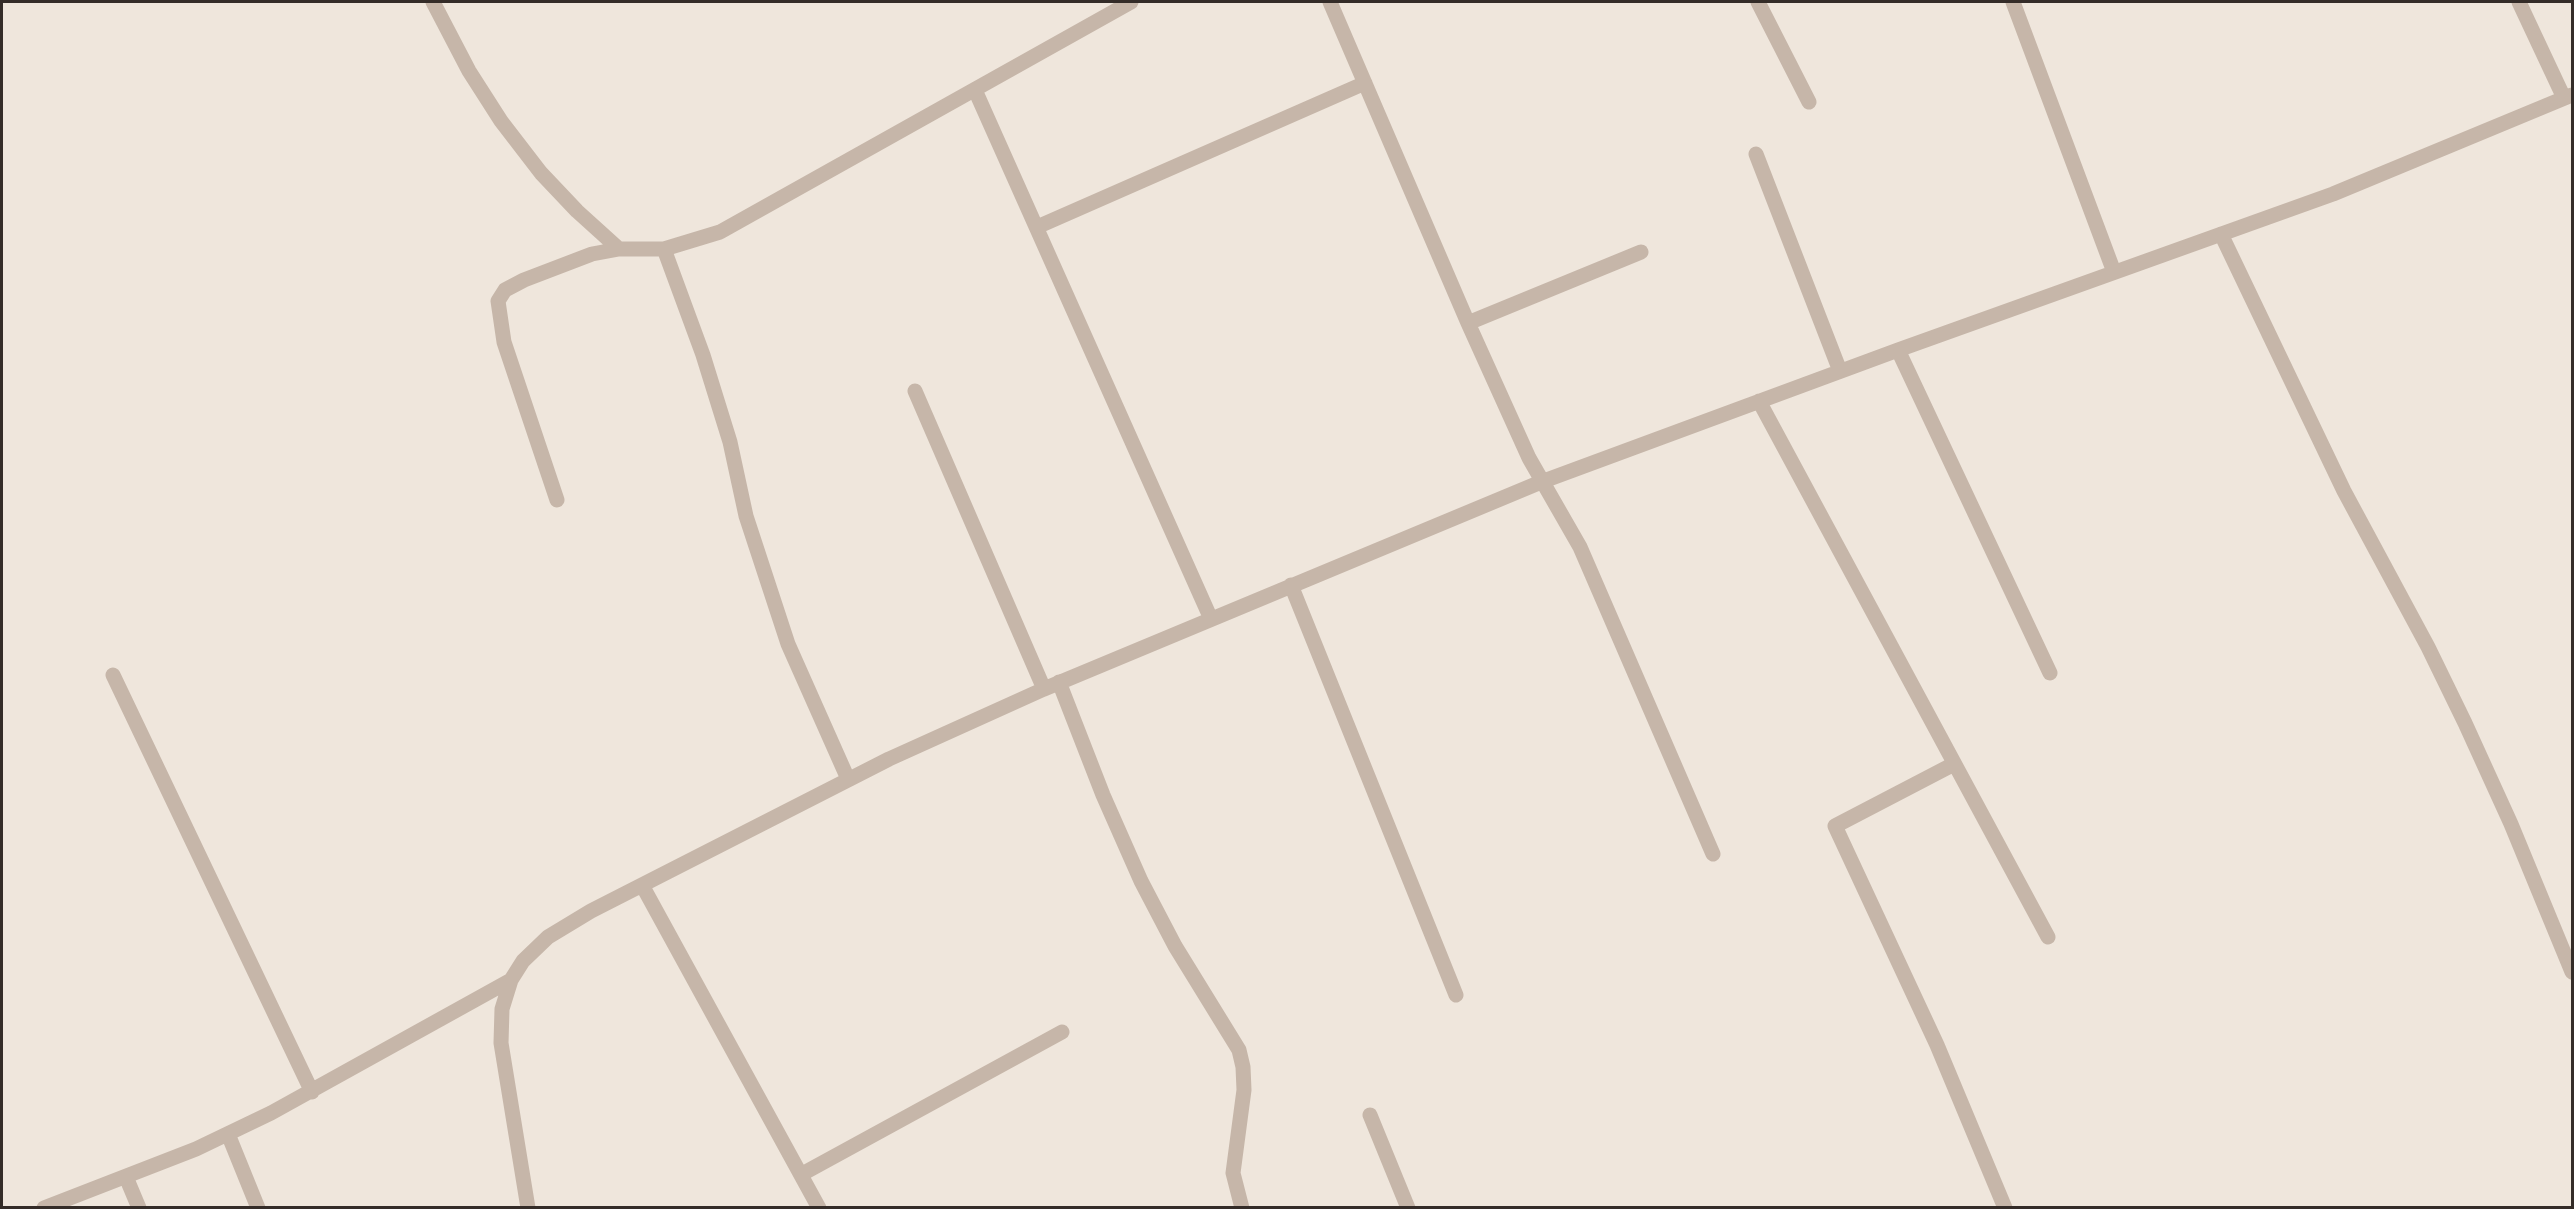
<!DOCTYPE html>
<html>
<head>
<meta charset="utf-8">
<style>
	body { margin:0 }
	#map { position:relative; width:2574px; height:1209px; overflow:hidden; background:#efe6dc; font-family:Commissioner,sans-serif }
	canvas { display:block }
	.frame { position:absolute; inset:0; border:3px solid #342c28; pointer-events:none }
</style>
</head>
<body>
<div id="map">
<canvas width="2574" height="1209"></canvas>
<div class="frame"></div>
</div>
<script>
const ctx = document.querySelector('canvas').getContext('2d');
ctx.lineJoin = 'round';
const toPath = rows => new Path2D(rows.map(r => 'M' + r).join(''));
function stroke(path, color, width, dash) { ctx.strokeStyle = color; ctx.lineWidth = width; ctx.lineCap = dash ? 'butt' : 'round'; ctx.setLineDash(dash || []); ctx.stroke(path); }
stroke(toPath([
	[433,2,469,71,501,121,541,173,577,211,619,249],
	[1330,2,1468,323,1529,458,1580,547,1713,854],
	[1758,2,1809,102],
	[2013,2,2114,272],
	[2519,2,2564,98],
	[975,90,1211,619],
	[1756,154,1840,371],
	[1037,227,1365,83],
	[2221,234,2344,491,2428,647,2465,723,2511,824,2572,972],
	[664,249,703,355,730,442,746,516,788,644,848,779],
	[1468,323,1641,252],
	[1898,350,2050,673],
	[915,391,1044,689],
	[1759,401,2048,937],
	[557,500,504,342,498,301,505,290,524,280,592,254,619,249,664,249,720,232,1131,2],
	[1291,585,1456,995],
	[113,675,312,1092],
	[1059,682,1103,795,1141,881,1175,946,1239,1050,1243,1067,1244,1090,1233,1173,1242,1208],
	[1954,764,1835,826,1937,1045,2005,1208],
	[642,885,819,1208],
	[1370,1115,1408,1208],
	[228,1134,258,1208],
	[802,1174,1062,1032],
	[126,1177,139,1208],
	[44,1208,196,1149,271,1113,511,980],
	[528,1208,501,1043,502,1009,511,980,523,961,548,937,591,911,889,759,1044,689,1541,482,1898,350,2333,194,2572,95]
]), '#c6b6a9', 15);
</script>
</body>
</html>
